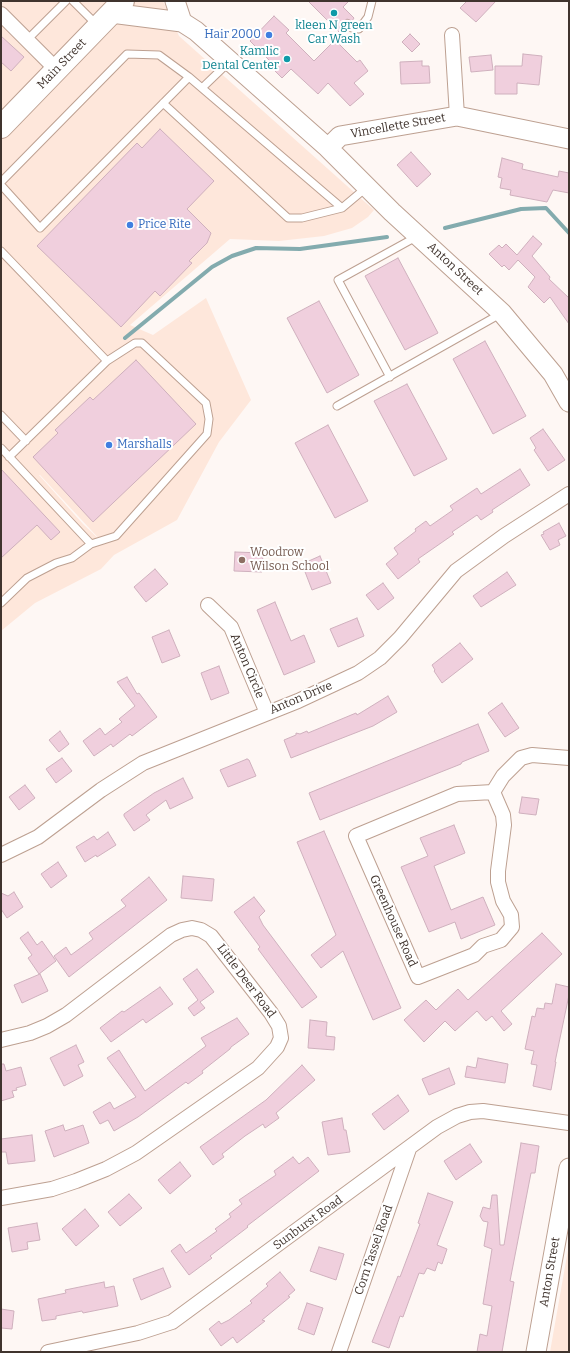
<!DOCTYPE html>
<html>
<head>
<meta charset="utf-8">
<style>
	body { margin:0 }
	#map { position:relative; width:570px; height:1353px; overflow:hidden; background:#fef7f4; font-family:Bitter,serif }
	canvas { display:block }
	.frame { position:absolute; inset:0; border:2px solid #40342e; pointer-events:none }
</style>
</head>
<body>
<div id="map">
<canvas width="570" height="1353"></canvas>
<div class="frame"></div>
</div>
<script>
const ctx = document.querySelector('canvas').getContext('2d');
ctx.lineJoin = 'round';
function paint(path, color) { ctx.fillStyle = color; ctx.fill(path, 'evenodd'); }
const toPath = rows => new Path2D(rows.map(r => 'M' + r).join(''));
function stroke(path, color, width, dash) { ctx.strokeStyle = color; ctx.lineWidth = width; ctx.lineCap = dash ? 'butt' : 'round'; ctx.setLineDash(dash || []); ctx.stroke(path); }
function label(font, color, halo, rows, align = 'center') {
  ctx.font = font + ' Bitter,serif'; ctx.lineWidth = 4; ctx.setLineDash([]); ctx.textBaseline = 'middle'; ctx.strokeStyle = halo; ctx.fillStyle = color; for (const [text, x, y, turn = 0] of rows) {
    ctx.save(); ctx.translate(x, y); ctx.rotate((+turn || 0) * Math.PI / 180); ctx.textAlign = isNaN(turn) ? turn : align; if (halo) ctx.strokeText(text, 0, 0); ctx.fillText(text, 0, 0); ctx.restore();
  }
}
paint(toPath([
	[4,1,163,1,179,36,374,210,368,217,352,228,324,236,279,241,230,239,130,325,153,335,206,298,251,400,219,442,177,520,114,555,101,569,35,603,1,631,1,4],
	[39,475,40,475,103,543,83,524],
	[569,1244,569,1352,550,1352]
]), '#fee7db');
stroke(toPath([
	[445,228,521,209,546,208,569,233],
	[125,338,212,267,232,256,256,248,300,249,387,237]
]), '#83abae', 4);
const building = toPath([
	[308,1,349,1,343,7,354,18,352,21,347,19,344,21,343,25,345,28,340,33,308,1],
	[467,1,496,1,476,22,460,8,467,1],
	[274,16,289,30,286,33,314,61,335,40,357,62,360,60,368,71,354,83,364,94,350,106,328,83,318,94,291,69,282,78,268,64,271,62,250,41,274,16],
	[410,34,420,44,412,52,402,42,410,34],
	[1,36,24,57,11,71,1,62,1,36],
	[523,54,542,56,539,85,517,83,517,94,495,94,495,66,522,66,523,54],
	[491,55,493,70,471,72,469,57,491,55],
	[422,61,422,66,429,66,430,83,401,84,400,62,422,61],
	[160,129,214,181,187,209,211,233,207,243,189,261,192,263,160,296,155,291,121,327,37,246,137,143,142,148,160,129],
	[411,152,431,174,417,187,397,165,411,152],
	[502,158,523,164,522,169,558,177,559,171,569,173,569,193,553,190,547,202,510,195,511,190,500,188,502,178,498,177,502,158],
	[533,236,542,244,532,256,550,277,549,279,569,298,569,324,550,297,544,303,528,287,535,277,518,260,509,270,504,265,502,267,489,254,499,245,502,248,506,244,517,255,533,236],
	[398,258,438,333,405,350,365,276,398,258],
	[319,301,359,375,327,393,287,318,319,301],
	[485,341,526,416,493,434,453,359,485,341],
	[136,360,196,424,93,522,33,457,58,433,55,430,90,397,93,400,136,360],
	[407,384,447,459,414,476,374,401,407,384],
	[328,425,368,501,335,518,295,443,328,425],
	[543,429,565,460,548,471,534,450,536,448,530,438,543,429],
	[1,469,60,532,51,540,37,525,1,558,1,469],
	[520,469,530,485,492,510,493,512,481,520,477,515,452,532,454,534,418,559,420,562,398,579,386,564,398,554,394,548,416,531,415,529,426,521,430,526,453,510,450,506,477,488,481,494,520,469],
	[559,523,566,536,558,540,560,545,550,550,541,535,544,534,543,532,559,523],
	[235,552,263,553,262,572,234,571,235,552],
	[320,556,331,583,312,590,302,564,320,556],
	[155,569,168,584,146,602,134,587,155,569],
	[507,572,516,585,481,607,473,596,507,572],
	[383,583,394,598,378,610,366,595,383,583],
	[275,602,291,641,304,635,315,662,284,675,257,610,275,602],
	[357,618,364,636,338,647,330,629,357,618],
	[169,630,180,656,162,663,152,637,169,630],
	[460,643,473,659,442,683,434,671,435,670,432,665,460,643],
	[219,666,229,693,211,700,201,673,219,666],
	[127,677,137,694,139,693,157,717,132,736,130,734,113,747,111,744,94,756,83,741,100,728,105,735,122,722,119,719,135,706,117,682,127,677],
	[388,696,397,712,373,726,291,758,284,740,296,735,296,733,300,734,307,731,308,733,356,713,357,715,388,696],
	[502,703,519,728,505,737,488,713,502,703],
	[478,724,489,751,462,762,461,764,320,820,309,793,478,724],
	[60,731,69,744,59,752,49,740,60,731],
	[62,758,72,771,56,783,46,769,62,758],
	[247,759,249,760,256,776,228,787,220,770,247,759],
	[183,778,193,798,170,809,166,800,146,815,150,820,134,831,124,816,124,814,154,793,183,778],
	[25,785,35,798,19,810,9,797,25,785],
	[522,797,539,799,536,815,519,813,522,797],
	[454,825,465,853,434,866,451,910,483,897,495,925,461,939,455,922,429,932,401,867,428,856,420,838,454,825],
	[324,831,401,1008,373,1020,343,951,321,968,311,955,336,935,297,842,324,831],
	[108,832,116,845,97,857,96,855,85,862,76,847,94,836,97,840,108,832],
	[58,862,67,876,51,888,41,874,58,862],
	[183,876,214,879,212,901,181,898,183,876],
	[149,877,167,900,69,977,54,956,66,947,71,955,93,939,89,933,126,906,121,900,149,877],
	[14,892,23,907,7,918,1,909,1,893,8,896,14,892],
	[254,897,265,911,259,917,263,925,317,997,302,1008,258,949,260,947,234,912,254,897],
	[28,932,37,945,42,941,56,961,39,974,28,958,32,955,20,938,28,932],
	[542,933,562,954,501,1011,512,1024,504,1031,492,1016,486,1021,477,1011,455,1031,445,1021,424,1042,404,1020,426,1000,436,1010,458,989,468,1000,542,933],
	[197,969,214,992,200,1002,205,1008,194,1016,188,1008,198,1000,183,979,197,969],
	[40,974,48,991,22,1003,14,985,40,974],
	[556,984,569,987,569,995,555,1062,556,1062,551,1090,533,1086,537,1065,531,1064,534,1051,525,1049,532,1016,535,1017,537,1008,544,1009,545,1003,552,1004,556,984],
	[160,987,173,1004,146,1023,143,1019,111,1042,100,1028,122,1011,124,1012,160,987],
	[237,1018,249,1034,231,1047,230,1049,202,1071,203,1073,188,1084,186,1082,138,1117,114,1131,108,1120,100,1124,93,1112,110,1102,114,1109,136,1097,107,1058,119,1050,145,1091,206,1046,201,1038,237,1018],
	[310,1020,327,1022,326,1036,335,1037,334,1050,308,1048,310,1020],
	[76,1045,84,1062,78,1065,83,1076,64,1086,50,1058,76,1045],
	[478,1058,508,1064,505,1083,465,1077,467,1066,476,1068,478,1058],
	[1,1064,4,1064,6,1071,21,1067,26,1085,16,1088,17,1090,12,1091,14,1097,1,1101,1,1064],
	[302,1065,315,1080,276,1113,279,1118,265,1128,263,1124,245,1136,222,1154,224,1157,213,1165,200,1147,266,1100,302,1065],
	[449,1068,455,1084,429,1095,422,1079,449,1068],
	[398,1095,409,1111,384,1130,372,1114,398,1095],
	[342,1118,344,1130,346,1130,350,1152,328,1155,322,1122,342,1118],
	[63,1125,65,1131,83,1125,89,1143,54,1157,45,1131,63,1125],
	[32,1135,35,1161,8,1164,6,1152,1,1152,1,1139,32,1135],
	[521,1143,539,1146,535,1173,531,1173,510,1281,514,1282,502,1352,477,1352,480,1334,487,1336,492,1306,483,1304,492,1249,484,1246,488,1222,483,1221,480,1216,483,1207,490,1209,492,1195,497,1195,500,1245,504,1245,521,1143],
	[470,1144,482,1162,456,1180,444,1161,470,1144],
	[293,1157,299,1164,308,1157,319,1171,247,1226,248,1227,210,1256,212,1258,189,1275,171,1251,180,1244,186,1253,217,1231,215,1229,231,1217,229,1214,242,1204,239,1200,276,1175,274,1171,293,1157],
	[180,1162,191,1176,170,1194,158,1180,180,1162],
	[428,1193,453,1202,437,1245,447,1249,442,1264,438,1262,435,1271,427,1268,424,1274,419,1273,403,1317,400,1316,389,1348,372,1342,398,1276,400,1277,420,1224,418,1223,428,1193],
	[129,1194,142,1208,120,1226,108,1212,129,1194],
	[85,1209,99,1226,76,1246,62,1229,85,1209],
	[37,1223,40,1240,27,1242,28,1249,12,1252,8,1228,37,1223],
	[319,1247,344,1254,336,1280,310,1271,319,1247],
	[163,1268,171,1287,141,1300,133,1279,163,1268],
	[280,1272,295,1290,288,1296,290,1297,262,1320,265,1321,237,1343,233,1337,221,1346,209,1329,219,1321,221,1324,229,1320,252,1303,250,1301,268,1286,266,1284,280,1272],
	[104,1282,105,1288,114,1286,118,1306,83,1313,82,1311,56,1316,56,1319,42,1321,38,1299,66,1293,65,1290,104,1282],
	[307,1303,323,1308,314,1335,298,1329,307,1303],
	[1,1309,14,1311,12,1329,1,1328,1,1309]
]);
paint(building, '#f0cfdd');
stroke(building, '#cfb0bd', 1);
const lane = toPath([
	[73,1,97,25],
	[348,24,352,28,359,29,368,17,372,1],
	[27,40,66,1],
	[189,77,342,208],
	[202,88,229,62],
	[163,103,288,218,302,218,342,208,367,187],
	[1,182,127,54,159,55,189,77,40,228,1,185],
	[1,251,107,361,9,457],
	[390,377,338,280,416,237],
	[337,406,502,313],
	[1,415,26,441],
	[1,448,91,544,116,536,207,434,209,419,206,403,142,343,135,343,107,361],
	[1,603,27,578,56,563,72,558,91,544]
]);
const street = toPath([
	[1,14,57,70],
	[452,35,457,116],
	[208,605,231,627,267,713],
	[493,792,503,815,504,825,498,871,498,882,503,901,511,915,512,927,501,940,483,946,474,955,418,977,356,836,457,794,493,792],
	[493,792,503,776,521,758,532,755,569,758],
	[1,855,38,837,101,790,143,763,298,701,358,673,380,658,400,638,456,571,504,536,569,494],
	[1,1040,30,1033,47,1026,66,1015,171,935,182,930,192,928,201,930,211,936,271,1013,279,1026,281,1038,277,1047,258,1068,136,1153,106,1169,76,1181,52,1189,1,1198],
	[48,1352,138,1333,172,1322,437,1127,457,1116,470,1112,483,1111,569,1123],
	[339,1352,409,1149]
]);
const secondary = toPath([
	[175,1,182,22],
	[111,13,182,22,196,31,328,148,392,212,502,313,553,374,569,402],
	[328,148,340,136,457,116,569,139],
	[536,1352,569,1168]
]);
const primary = toPath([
	[1,127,123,1]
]);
stroke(lane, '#bda091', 9);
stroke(street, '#bda091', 16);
stroke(secondary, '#bda091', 21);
stroke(primary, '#bda091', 24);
stroke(lane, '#fff', 7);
stroke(street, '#fff', 14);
stroke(secondary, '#fff', 19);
stroke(primary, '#fff', 22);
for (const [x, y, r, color] of [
	[334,13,4,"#0f9aa8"],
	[269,35,4,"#3f7fe0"],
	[287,59,4,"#0f9aa8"],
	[130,225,4,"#3f7fe0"],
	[109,445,4,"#3f7fe0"],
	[242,560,4,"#8d6e63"]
]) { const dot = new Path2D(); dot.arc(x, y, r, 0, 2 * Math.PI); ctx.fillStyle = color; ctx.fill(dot); stroke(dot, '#fff', 1.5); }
label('12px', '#0d838f', '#fff', [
	["kleen N green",334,26],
	["Car Wash",334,40],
	["Kamlic",279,52,"right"],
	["Dental Center",279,66,"right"]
]);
label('12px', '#366cbe', '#fff', [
	["Hair 2000",261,35,"right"],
	["Price Rite",138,225],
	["Marshalls",117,445]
], 'left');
label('12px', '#40342e', '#fff', [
	["Main Street",62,64,-46],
	["Vincellette Street",398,126,-10],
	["Anton Street",455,269,43],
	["Anton Circle",247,666,67],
	["Anton Drive",301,698,-23],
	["Greenhouse Road",393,921,66],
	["Little Deer Road",246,981,53],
	["Sunburst Road",308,1223,-36],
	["Corn Tassel Road",374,1250,-71],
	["Anton Street",550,1272,-80]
]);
label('12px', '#785e54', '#fff', [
	["Woodrow",250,553],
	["Wilson School",250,567]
], 'left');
</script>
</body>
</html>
